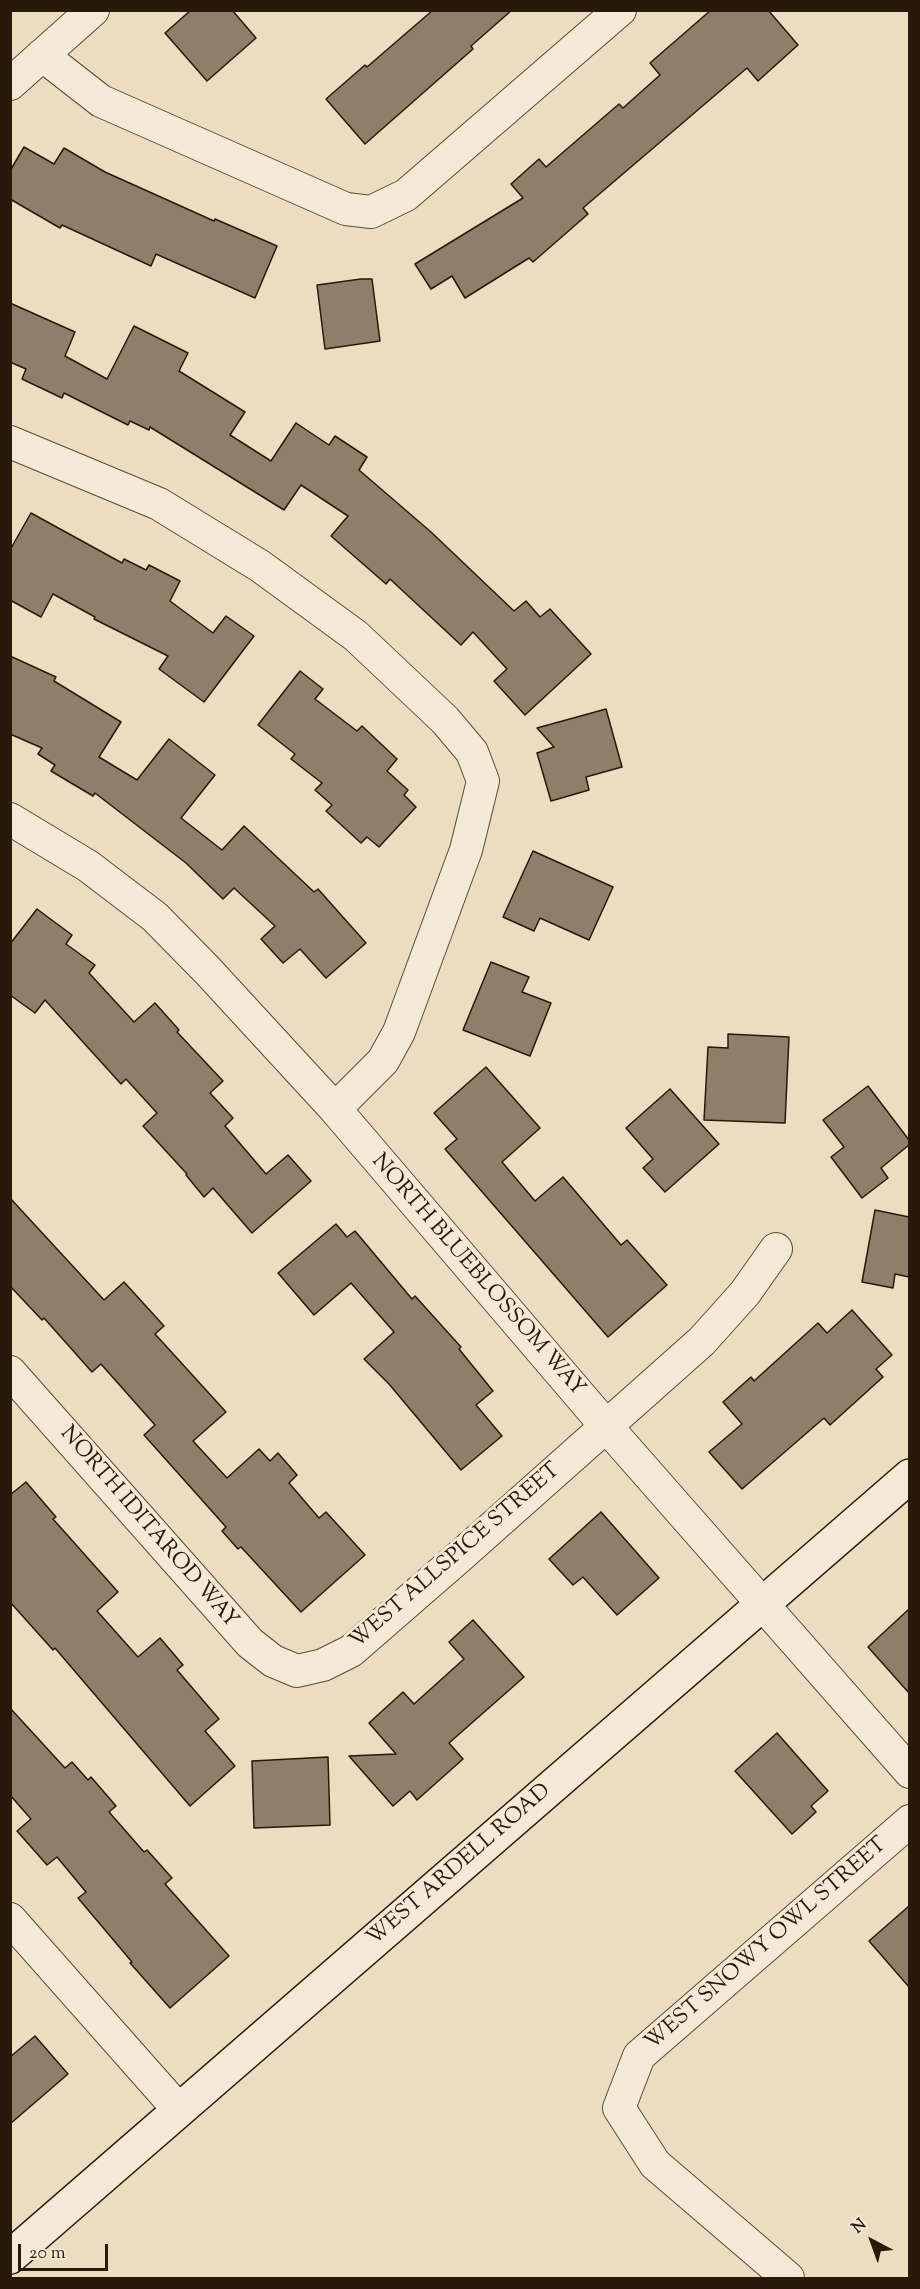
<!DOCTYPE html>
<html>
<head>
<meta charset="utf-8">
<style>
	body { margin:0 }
	#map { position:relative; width:920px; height:2289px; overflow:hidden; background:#ecddc0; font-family:"Sorts Mill Goudy",serif }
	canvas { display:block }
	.frame { position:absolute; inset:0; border:12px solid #271a0a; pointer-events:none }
	.north { position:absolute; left:842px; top:2211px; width:60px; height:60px; -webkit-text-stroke:4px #f3e9d6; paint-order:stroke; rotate:319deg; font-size:16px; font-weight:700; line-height:24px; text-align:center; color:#271a0a }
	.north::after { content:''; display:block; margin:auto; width:21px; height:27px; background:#271a0a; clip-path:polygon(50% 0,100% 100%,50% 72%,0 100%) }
	.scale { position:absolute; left:18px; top:2244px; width:90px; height:27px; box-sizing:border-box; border:3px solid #271a0a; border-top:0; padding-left:8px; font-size:18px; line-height:21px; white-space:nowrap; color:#271a0a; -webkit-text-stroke:4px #f3e9d6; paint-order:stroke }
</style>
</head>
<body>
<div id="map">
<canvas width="920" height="2289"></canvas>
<div class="frame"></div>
<div class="north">N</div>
<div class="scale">20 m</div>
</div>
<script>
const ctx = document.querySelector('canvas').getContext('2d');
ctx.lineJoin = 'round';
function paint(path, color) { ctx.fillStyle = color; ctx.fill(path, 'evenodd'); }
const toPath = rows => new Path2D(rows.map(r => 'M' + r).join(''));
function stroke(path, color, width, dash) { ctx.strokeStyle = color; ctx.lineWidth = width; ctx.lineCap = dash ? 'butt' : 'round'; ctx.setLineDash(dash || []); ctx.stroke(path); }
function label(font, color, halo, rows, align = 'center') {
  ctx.font = font + ' "Sorts Mill Goudy",serif'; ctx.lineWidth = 6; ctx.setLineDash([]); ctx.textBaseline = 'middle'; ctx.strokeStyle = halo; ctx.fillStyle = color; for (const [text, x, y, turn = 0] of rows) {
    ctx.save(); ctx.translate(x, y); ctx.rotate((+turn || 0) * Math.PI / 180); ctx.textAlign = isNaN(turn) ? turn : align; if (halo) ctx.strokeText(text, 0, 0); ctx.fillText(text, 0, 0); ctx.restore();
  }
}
const building = toPath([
	[191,10,232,10,256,38,207,81,165,33,191,10],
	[433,10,512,10,471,46,473,49,365,144,326,99,365,65,367,67,433,10],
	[711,10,768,10,798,45,758,81,747,68,583,208,588,214,533,262,529,258,465,298,452,276,431,289,415,264,523,198,511,184,539,159,546,167,619,104,623,108,660,75,650,63,711,10],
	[24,147,54,164,64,148,105,172,214,221,215,219,277,246,255,298,156,254,151,266,62,225,60,228,10,199,10,171,24,147],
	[361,279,372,279,380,341,325,349,317,285,361,279],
	[10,303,75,332,65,356,107,379,134,326,188,353,179,371,245,412,230,435,271,461,296,423,329,445,335,436,367,457,359,470,431,532,514,611,526,601,540,617,550,609,591,654,525,715,494,681,507,669,473,632,461,645,390,579,386,584,331,536,348,516,301,485,284,510,150,427,149,430,130,421,128,425,64,393,62,398,22,379,26,369,10,362,10,303],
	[31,513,122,563,124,559,146,570,149,565,180,581,170,601,213,633,226,616,254,636,204,702,159,669,168,656,94,619,95,617,53,594,41,617,10,600,10,550,31,513],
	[10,656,56,677,54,681,121,722,99,757,137,780,169,739,215,775,181,818,222,850,244,826,314,892,318,889,366,943,326,978,300,949,283,963,261,939,275,926,234,888,223,899,186,863,95,793,93,796,51,771,55,765,38,754,42,748,10,734,10,656],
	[300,671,323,689,315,699,357,731,362,726,397,759,387,771,408,790,404,795,416,807,379,847,367,837,361,843,326,811,332,805,315,790,322,783,291,759,295,754,258,725,300,671],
	[606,709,622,767,586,777,589,790,551,801,537,753,554,747,537,728,606,709],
	[533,851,613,887,589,940,540,918,534,931,503,917,533,851],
	[37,909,72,935,66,944,95,965,89,973,134,1022,155,1003,179,1030,177,1032,223,1081,210,1093,233,1118,225,1126,266,1174,288,1155,311,1181,252,1233,213,1188,204,1197,186,1175,187,1174,143,1126,157,1113,126,1079,121,1084,45,1000,35,1013,10,995,10,944,37,909],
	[491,962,529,977,522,992,551,1003,530,1056,463,1030,491,962],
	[728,1034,789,1037,785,1123,704,1120,708,1047,728,1048,728,1034],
	[486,1067,540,1128,502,1162,535,1201,563,1177,621,1245,627,1240,667,1285,608,1337,445,1149,457,1139,434,1113,486,1067],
	[868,1086,909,1140,909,1145,881,1168,888,1178,862,1198,831,1157,844,1147,823,1120,868,1086],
	[670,1089,719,1144,665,1192,643,1168,653,1159,626,1128,670,1089],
	[10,1198,104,1300,124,1282,164,1326,155,1334,226,1412,193,1441,227,1478,259,1449,270,1461,278,1453,297,1475,289,1483,319,1518,326,1512,365,1555,301,1612,241,1547,238,1549,222,1531,226,1527,144,1435,155,1425,101,1364,92,1372,44,1318,42,1320,10,1286,10,1198],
	[875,1210,909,1217,909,1277,895,1274,893,1288,862,1282,875,1210],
	[336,1224,347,1237,355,1231,412,1299,415,1296,461,1347,459,1349,493,1391,476,1405,502,1436,461,1470,389,1384,364,1359,394,1332,351,1283,314,1315,278,1273,336,1224],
	[852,1310,892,1355,876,1369,883,1377,830,1425,824,1418,742,1489,709,1452,742,1424,723,1402,751,1377,754,1381,818,1323,827,1333,852,1310],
	[26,1482,56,1517,53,1519,118,1592,97,1611,138,1657,160,1638,183,1665,177,1670,219,1719,205,1731,235,1766,190,1806,55,1648,53,1650,10,1602,10,1495,26,1482],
	[601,1512,659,1578,617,1615,583,1577,573,1585,549,1559,601,1512],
	[909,1609,909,1693,868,1647,909,1609],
	[473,1620,524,1677,449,1743,463,1759,417,1800,410,1791,393,1806,349,1756,396,1754,369,1723,403,1692,414,1704,464,1659,449,1642,473,1620],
	[10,1708,65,1768,72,1762,88,1780,91,1777,116,1806,109,1812,144,1852,147,1850,172,1878,165,1884,229,1956,170,2008,130,1963,132,1962,78,1898,86,1892,57,1857,47,1865,17,1831,31,1819,10,1795,10,1708],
	[777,1733,828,1791,811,1806,816,1812,792,1834,735,1771,777,1733],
	[328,1757,330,1825,254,1828,252,1761,328,1757],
	[909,1906,909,1987,869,1941,909,1906],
	[35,2036,68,2074,10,2124,10,2057,35,2036]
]);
paint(building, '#8d7f69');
stroke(building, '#271a0a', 1.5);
const street = toPath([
	[42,55,101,101,346,209,371,212,406,195,620,10],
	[10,84,93,10],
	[10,442,159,504,260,566,356,636,445,720,472,752,483,781,466,850,399,1032,383,1061,335,1109],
	[10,819,88,866,155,917,208,971,335,1109,606,1426,910,1772],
	[10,1372,250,1643,273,1661,297,1671,323,1665,351,1651,458,1558,702,1341,745,1293,776,1249],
	[10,1919,179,2110],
	[788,2278,655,2164,619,2108,639,2056,910,1821]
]);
const secondary = toPath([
	[10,2257,910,1476]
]);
stroke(street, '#584b38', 34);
stroke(secondary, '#271a0a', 36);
stroke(street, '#f3e9d6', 32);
stroke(secondary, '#f3e9d6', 33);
label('22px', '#271a0a', '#f3e9d6', [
	["NORTH BLUEBLOSSOM WAY",477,1276,49],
	["NORTH IDITAROD WAY",148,1528,49],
	["WEST ALLSPICE STREET",456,1557,-41],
	["WEST ARDELL ROAD",460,1866,-41],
	["WEST SNOWY OWL STREET",767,1945,-41]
]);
</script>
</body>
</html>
